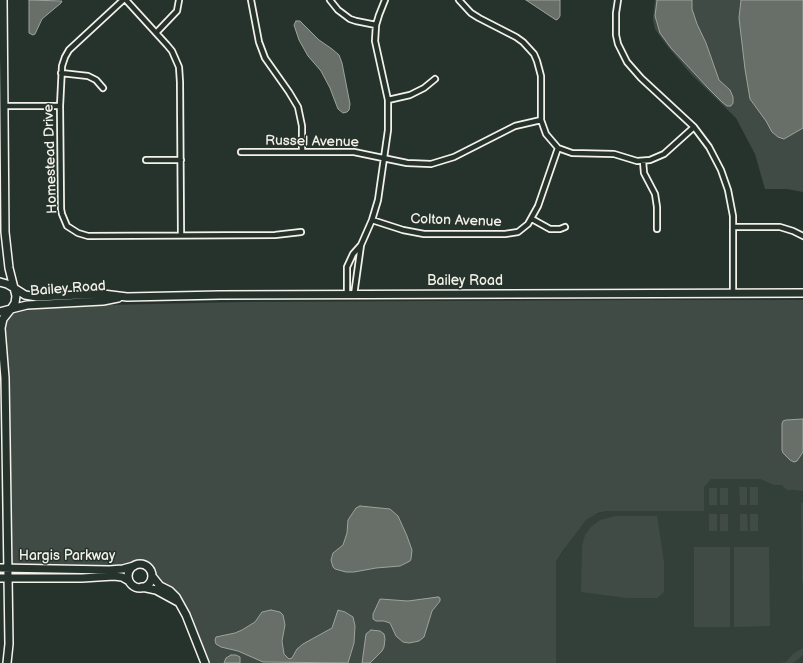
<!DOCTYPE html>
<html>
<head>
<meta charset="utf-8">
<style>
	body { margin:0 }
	canvas { display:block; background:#26332d }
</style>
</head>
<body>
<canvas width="803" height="663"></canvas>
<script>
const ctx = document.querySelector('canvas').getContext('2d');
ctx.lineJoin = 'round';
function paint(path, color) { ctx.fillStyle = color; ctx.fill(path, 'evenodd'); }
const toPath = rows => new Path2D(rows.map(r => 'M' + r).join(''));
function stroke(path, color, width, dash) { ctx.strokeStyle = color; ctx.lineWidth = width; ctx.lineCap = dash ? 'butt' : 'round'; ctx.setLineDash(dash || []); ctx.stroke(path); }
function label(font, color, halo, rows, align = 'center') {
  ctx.font = font + ' "Balsamiq Sans",sans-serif'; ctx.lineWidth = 3; ctx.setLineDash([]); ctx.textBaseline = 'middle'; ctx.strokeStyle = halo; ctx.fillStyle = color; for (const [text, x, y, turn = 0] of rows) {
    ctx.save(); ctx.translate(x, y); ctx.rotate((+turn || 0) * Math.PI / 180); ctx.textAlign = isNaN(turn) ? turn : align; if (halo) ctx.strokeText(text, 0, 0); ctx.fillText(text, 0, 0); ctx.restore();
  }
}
paint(toPath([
	[711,479,760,479,773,485,782,485,793,491,803,491,803,663,556,663,556,562,582,523,593,515,607,511,704,510,704,486]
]), '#333f39');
paint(toPath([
	[655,0,803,0,803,192,787,189,765,189,755,154,736,118,691,74,668,47,655,29,653,19],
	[635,300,803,300,803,491,787,490,782,485,773,485,760,479,711,479,704,487,704,511,607,511,598,513,586,520,562,552,556,562,556,663,205,663,186,615,145,566,140,564,128,568,8,569,1,332,5,317,18,310,24,309,107,305,243,302],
	[739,487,747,487,747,505,740,505],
	[750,487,758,487,758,505,750,505],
	[709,488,717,488,717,505,709,505],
	[720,488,728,488,728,505,720,505],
	[801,503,803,503,803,583,802,583],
	[709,514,717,514,717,531,709,531],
	[720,514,728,514,728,531,720,531],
	[740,514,747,514,748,531,740,531],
	[750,514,758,514,758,531,750,531],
	[616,516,657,516,664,562,664,592,657,598,627,598,581,592,582,546,585,535,591,527,600,520],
	[694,547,730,547,730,627,694,627],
	[734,547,769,547,770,626,734,627],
	[803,648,803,655,793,663,778,663,786,662,793,654]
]), '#414b45');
const water = toPath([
	[29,0,62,1,61,3,42,19,35,34,33,35,29,33,29,0],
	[526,0,560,0,560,16,558,19,556,20,526,0],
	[657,0,692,0,692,9,697,24,706,43,719,80,730,90,733,97,733,103,731,106,727,106,722,102,708,88,671,48,660,33,655,16,657,0],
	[741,0,803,0,803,128,784,139,778,137,772,132,766,121,750,99,745,69,739,18,741,0],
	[296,21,300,21,319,40,332,49,339,55,342,63,350,104,349,110,347,112,343,113,338,109,330,88,321,71,308,56,299,40,294,25,296,21],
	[803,419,803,452,797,461,794,462,790,460,783,453,782,450,782,424,783,421,786,420,803,419],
	[360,506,390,509,398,516,407,536,412,550,411,559,410,561,400,566,376,568,354,572,346,572,335,569,333,567,331,560,333,553,343,545,347,533,348,520,356,508,360,506],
	[438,597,440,598,440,601,432,611,424,637,419,641,409,643,403,642,396,636,390,623,384,621,376,621,373,619,373,614,380,599,408,601,438,597],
	[271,610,280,612,283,615,285,625,282,641,284,654,289,659,292,658,297,649,303,644,332,628,338,610,345,612,353,617,355,626,354,643,348,663,263,662,238,651,221,647,216,644,215,640,216,637,235,633,242,630,255,622,262,612,271,610],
	[371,630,380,631,384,634,385,639,384,647,382,651,370,663,362,663,366,634,371,630],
	[231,655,236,655,240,657,240,663,224,663,226,658,231,655]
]);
paint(water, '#676f68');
stroke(water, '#9fa39b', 1);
const street = toPath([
	[123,0,69,50,65,57,62,66,60,106,61,209,62,214,67,226,78,233,88,236,275,235,301,232],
	[126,0,167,45,172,51,179,67,180,82,181,235],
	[251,0,259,42,265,58,289,92,298,107,302,126,302,152],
	[330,0,338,10,350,19,356,21,376,25],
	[459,0,471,13,479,18,516,37,523,42,534,54,537,61,541,76,541,120,546,134,558,148,572,153,614,154,637,161,650,160,664,154,694,127],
	[618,0,616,13,616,35,618,44,627,62,641,78,694,127,709,147,721,170,728,190,733,216,733,293],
	[156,33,177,11,179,0],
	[61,73,88,76,96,80,103,88],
	[388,100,410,95,424,88,435,79],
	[4,106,60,106],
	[241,152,354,152,407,163,431,164,454,157,515,126,541,120],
	[146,160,181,160],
	[643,161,644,173,655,194,657,207,657,229],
	[532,219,550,229,560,229,565,227],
	[372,220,403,230,424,234,505,234,518,232,528,224,538,206,558,148],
	[733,227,780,227,793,231,803,236],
	[347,295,347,267,353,254,361,245],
	[354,295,361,245,372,220,378,200,388,130,388,100,375,41,376,25,379,15,385,0]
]);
const secondary = toPath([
	[3,0,5,232,9,268,14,288],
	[0,282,7,284,14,288,16,296,15,303,11,309,0,312],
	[14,288,25,295,37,297,103,294,127,297,220,295,803,293],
	[11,309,27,305,103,301,118,298],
	'128 576a12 12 0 1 1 24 0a12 12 0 1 1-24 0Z',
	[0,568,109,570,123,569,134,566],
	[152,576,160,586,170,591,176,597,186,615,205,663],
	[0,578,82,578,114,576,122,577,129,581],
	[142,587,156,590,178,602],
	[7,663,9,644,6,440,5,378,1,328,3,319,11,309]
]);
stroke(street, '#f4f1e8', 8);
stroke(secondary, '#f4f1e8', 10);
stroke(street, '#26332d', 4.5);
stroke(secondary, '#26332d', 7);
label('14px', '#f4f1e8', '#26332d', [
	["Russel Avenue",312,142,1],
	["Homestead Drive",51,159,-92],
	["Colton Avenue",456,221,2],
	["Bailey Road",465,281],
	["Bailey Road",68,289,-4],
	["Hargis Parkway",67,556]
]);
</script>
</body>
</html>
